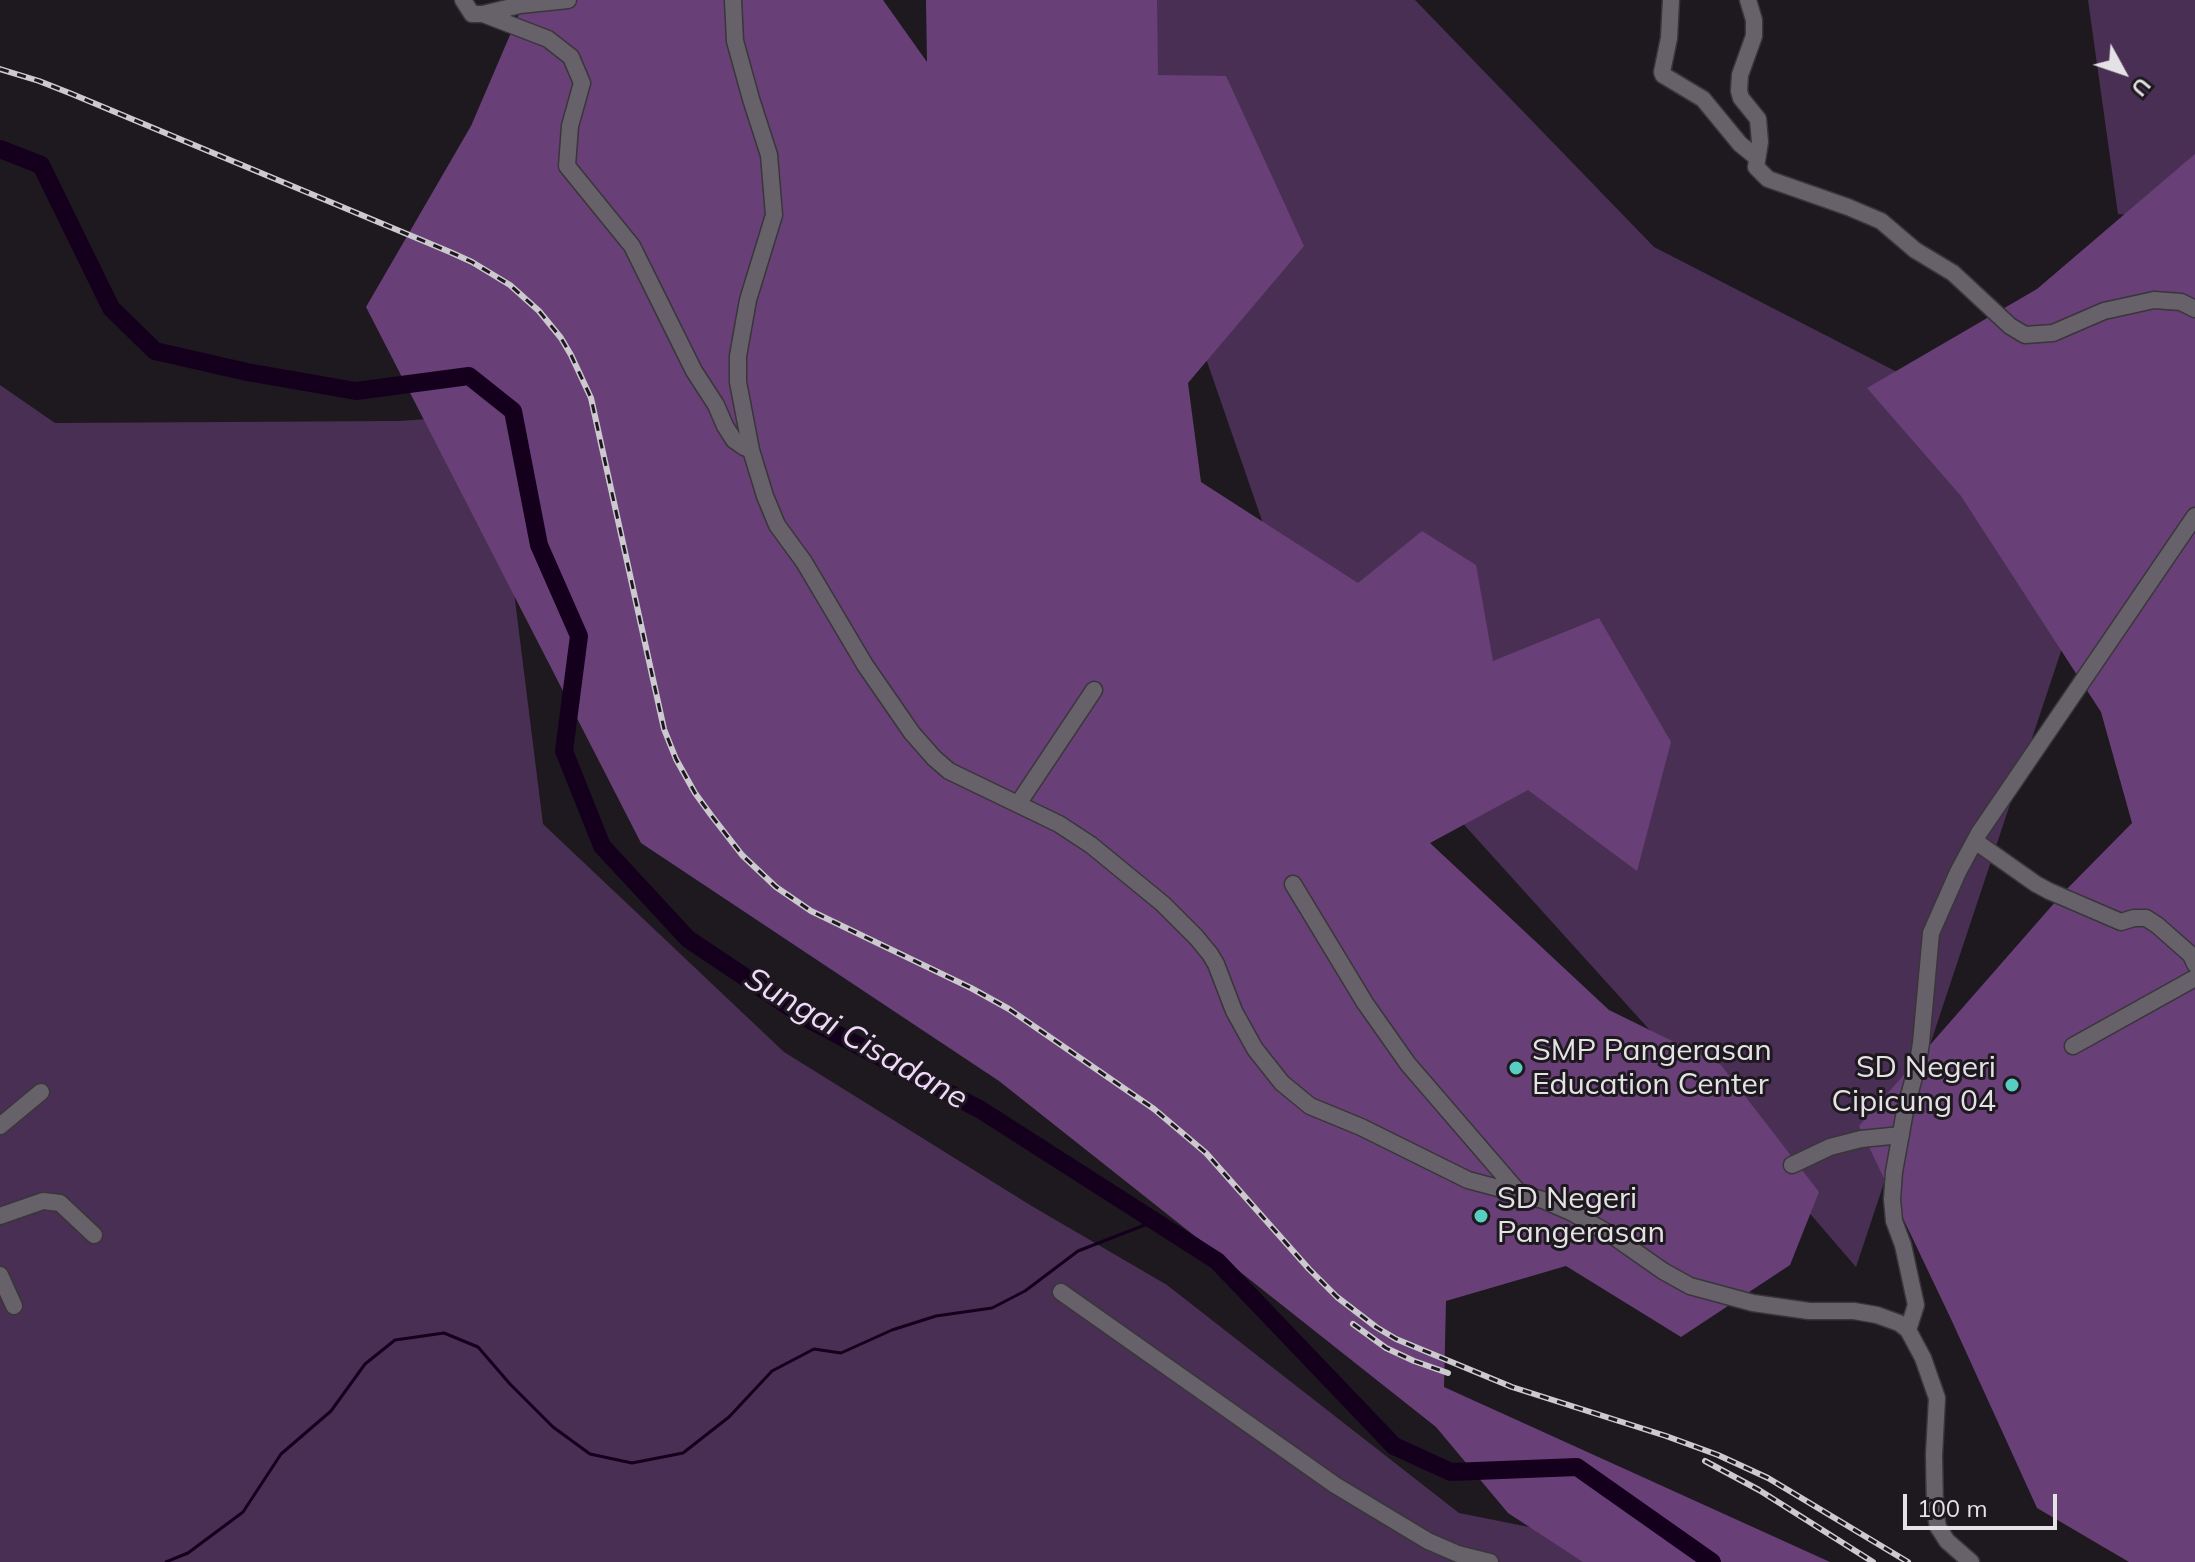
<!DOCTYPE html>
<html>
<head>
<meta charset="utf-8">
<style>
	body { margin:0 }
	#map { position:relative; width:2195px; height:1562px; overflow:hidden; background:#1d191f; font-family:Mulish,sans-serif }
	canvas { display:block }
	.north { position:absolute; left:2083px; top:32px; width:80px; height:80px; -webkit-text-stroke:6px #1d191f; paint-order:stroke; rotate:130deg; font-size:22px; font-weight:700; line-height:32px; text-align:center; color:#e5e2e6 }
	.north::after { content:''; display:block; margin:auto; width:28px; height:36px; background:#e5e2e6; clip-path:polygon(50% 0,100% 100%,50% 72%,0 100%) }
	.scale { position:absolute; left:1903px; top:1494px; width:154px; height:36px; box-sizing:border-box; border:4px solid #e5e2e6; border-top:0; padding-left:10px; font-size:24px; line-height:28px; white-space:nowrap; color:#e5e2e6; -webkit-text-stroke:6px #1d191f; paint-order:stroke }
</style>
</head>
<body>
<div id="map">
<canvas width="2195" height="1562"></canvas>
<div class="north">U</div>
<div class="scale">100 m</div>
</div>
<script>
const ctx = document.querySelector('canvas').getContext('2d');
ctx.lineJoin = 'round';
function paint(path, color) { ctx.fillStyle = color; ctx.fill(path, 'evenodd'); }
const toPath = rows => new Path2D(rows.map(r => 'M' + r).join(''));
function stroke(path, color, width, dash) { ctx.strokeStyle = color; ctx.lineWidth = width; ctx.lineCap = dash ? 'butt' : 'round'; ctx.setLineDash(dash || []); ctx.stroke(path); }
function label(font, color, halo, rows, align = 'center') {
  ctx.font = font + ' Mulish,sans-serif'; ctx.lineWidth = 6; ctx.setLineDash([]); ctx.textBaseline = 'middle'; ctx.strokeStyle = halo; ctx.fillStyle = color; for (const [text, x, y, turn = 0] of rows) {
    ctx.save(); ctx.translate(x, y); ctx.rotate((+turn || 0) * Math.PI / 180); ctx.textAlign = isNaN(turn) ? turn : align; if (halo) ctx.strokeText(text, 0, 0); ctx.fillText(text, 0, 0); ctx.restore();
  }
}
paint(toPath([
	[1114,0,1415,0,1654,247,1901,374,2080,594,1856,1267,1694,1079,1307,651,1142,173],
	[2088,0,2195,0,2195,222,2118,214],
	[0,385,55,423,398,421,460,417,503,504,543,824,784,1052,1030,1205,1167,1285,1459,1513,1594,1540,1621,1562,0,1562]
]), '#4a2f54');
paint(toPath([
	[525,0,883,0,927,62,926,0,1157,0,1158,75,1226,76,1304,246,1188,383,1201,482,1358,583,1422,531,1476,565,1493,661,1599,618,1671,742,1637,871,1528,790,1430,843,1609,1010,1721,1065,1819,1192,1790,1265,1681,1337,1566,1266,1446,1301,1444,1387,1830,1562,1583,1562,1508,1513,1436,1427,999,1081,641,843,366,307,471,126],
	[2195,154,2195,1562,2129,1562,2037,1508,1951,1319,1859,1126,2063,893,2132,823,2101,712,1961,496,1867,388,2037,289]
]), '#693f78');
stroke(toPath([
	[166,1562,188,1553,243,1512,281,1454,331,1411,365,1364,395,1340,444,1333,478,1347,510,1384,553,1427,590,1454,632,1463,683,1453,729,1417,772,1371,814,1349,841,1353,892,1330,936,1316,992,1308,1025,1291,1078,1251,1155,1221]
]), '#14001d', 3);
stroke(toPath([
	[0,149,41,165,111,308,155,351,247,372,356,391,469,376,513,411,539,545,579,636,564,751,602,846,688,939,806,1018,981,1110,1217,1261,1394,1446,1451,1472,1577,1467,1712,1562]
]), '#14001d', 18);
const minor = toPath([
	[463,0,472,14,483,14,548,39,571,57,582,83,570,126,567,166,632,246,694,371,716,405,725,426,734,440,744,447,751,450],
	[733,0,735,41,751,99,769,155,774,215,748,300,738,356,738,382,751,450,765,496,777,525,804,562,865,665,912,733,934,758,949,771,1059,824,1091,845,1163,904,1196,937,1210,954,1216,964,1234,1011,1255,1049,1282,1083,1310,1106,1361,1127,1468,1180,1543,1200,1573,1213,1613,1236,1663,1271,1690,1286,1753,1303,1809,1311,1854,1311,1877,1315,1899,1323,1908,1330,1923,1358,1937,1398,1934,1455,1935,1510,1938,1527,1947,1541,1971,1562],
	[1671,0,1669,38,1662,72,1663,75,1703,99,1740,144,1756,157],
	[1748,0,1754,20,1754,36,1740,75,1739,91,1741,98,1758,119,1760,142,1756,167,1768,179,1848,207,1881,221,1915,250,1953,273,2010,326,2025,335,2053,333,2104,311,2154,300,2181,302,2195,309],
	[483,14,520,5,568,0],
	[1018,804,1094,690],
	[1975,841,2036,884,2049,891,2121,922,2134,918,2146,918,2157,925,2191,955,2195,964],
	[1293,884,1365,1003,1408,1064,1520,1194],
	[2073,1046,2195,978],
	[0,1126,41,1092],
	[1792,1165,1830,1147,1861,1139,1901,1135],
	[0,1216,43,1201,60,1203,94,1235],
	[0,1275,14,1306],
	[1061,1292,1335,1485,1428,1541,1458,1554,1490,1562],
	[1908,1330,1916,1305,1903,1245,1894,1221,1892,1199,1894,1172,1905,1111,1918,1062,1921,1043,1931,933,1958,872,1979,833,2195,516]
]);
stroke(minor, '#38363a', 19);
stroke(minor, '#676269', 16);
const rail = toPath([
	[0,69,39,81,72,94,450,252,472,262,510,285,539,311,561,338,571,355,591,398,664,729,676,759,695,793,711,815,742,855,776,887,811,911,971,988,1009,1009,1154,1109,1206,1153,1309,1269,1337,1297,1376,1327,1396,1339,1512,1387,1666,1436,1718,1455,1768,1478,1908,1562],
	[1353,1324,1386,1348,1414,1361,1448,1373],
	[1705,1461,1759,1490,1873,1562]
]);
stroke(rail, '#cdcacf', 6);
stroke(rail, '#1d191f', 3, [9]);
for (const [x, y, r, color] of [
	[1516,1068,8,"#57cec1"],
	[2012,1085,8,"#57cec1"],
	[1481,1216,8,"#57cec1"]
]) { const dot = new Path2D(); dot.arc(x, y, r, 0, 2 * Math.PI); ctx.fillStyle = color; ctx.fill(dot); stroke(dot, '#1d191f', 3); }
label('30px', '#e5e2e6', '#1d191f', [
	["SMP Pangerasan",1532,1051],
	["Education Center",1532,1085],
	["SD Negeri",1996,1068,"right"],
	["Cipicung 04",1996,1102,"right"],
	["SD Negeri",1497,1199],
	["Pangerasan",1497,1233]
], 'left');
label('italic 32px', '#f1d9fb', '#1d191f', [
	["Sungai Cisadane",856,1039,30]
]);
</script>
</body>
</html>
